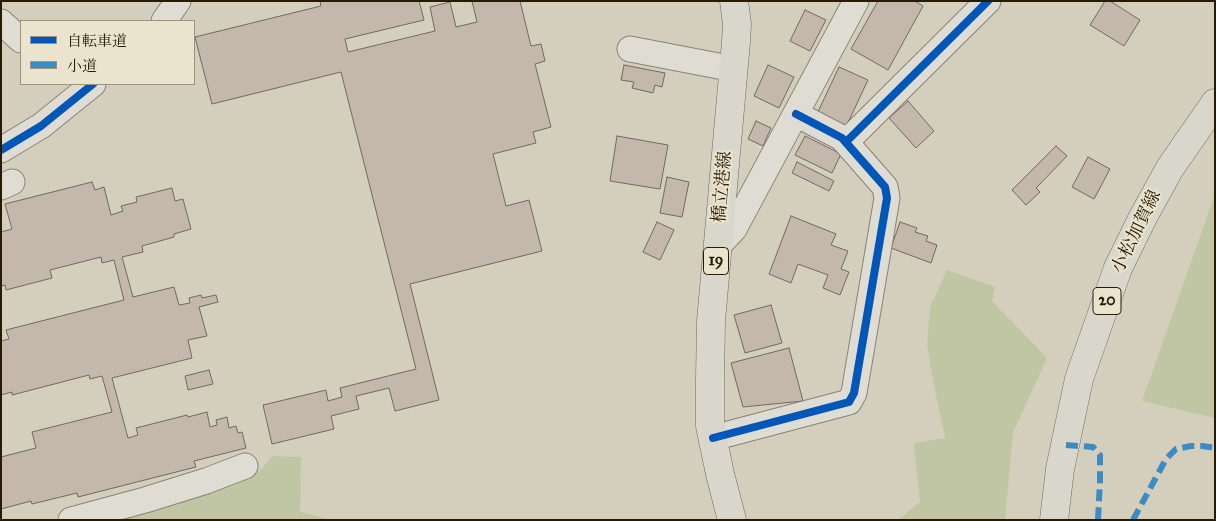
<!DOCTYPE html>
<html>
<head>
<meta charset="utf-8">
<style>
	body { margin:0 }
	#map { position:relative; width:1216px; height:521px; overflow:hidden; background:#d4cfbd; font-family:"IM FELL Great Primer","Noto Serif JP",serif }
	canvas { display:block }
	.frame { position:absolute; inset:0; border:2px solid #291a04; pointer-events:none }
	.legend { position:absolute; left:20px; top:20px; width:175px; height:65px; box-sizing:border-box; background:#eae4ce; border:1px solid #9d937d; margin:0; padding:6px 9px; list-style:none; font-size:15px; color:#291a04 }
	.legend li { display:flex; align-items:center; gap:10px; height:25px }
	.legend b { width:25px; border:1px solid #9d937d }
</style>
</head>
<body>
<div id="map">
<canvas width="1216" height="521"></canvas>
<div class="frame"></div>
<ul class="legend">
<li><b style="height:6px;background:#0057b8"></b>自転車道</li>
<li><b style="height:6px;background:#3b8cc5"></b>小道</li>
</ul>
</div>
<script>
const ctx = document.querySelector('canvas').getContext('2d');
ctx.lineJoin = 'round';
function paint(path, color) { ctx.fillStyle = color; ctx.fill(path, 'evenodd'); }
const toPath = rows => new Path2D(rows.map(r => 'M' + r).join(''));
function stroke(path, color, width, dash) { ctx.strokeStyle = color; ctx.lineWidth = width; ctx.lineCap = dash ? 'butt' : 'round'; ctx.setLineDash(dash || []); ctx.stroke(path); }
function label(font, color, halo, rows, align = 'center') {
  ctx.font = font + ' "IM FELL Great Primer","Noto Serif JP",serif'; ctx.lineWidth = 4; ctx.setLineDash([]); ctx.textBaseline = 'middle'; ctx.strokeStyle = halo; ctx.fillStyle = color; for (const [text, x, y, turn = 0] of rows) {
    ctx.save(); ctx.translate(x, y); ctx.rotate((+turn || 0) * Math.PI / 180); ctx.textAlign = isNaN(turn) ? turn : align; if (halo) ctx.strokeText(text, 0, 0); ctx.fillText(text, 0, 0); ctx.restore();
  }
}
paint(toPath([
	[1215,194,1215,418,1142,401],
	[947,270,995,287,992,301,1047,358,1013,433,1005,520,898,520,920,502,914,443,945,438,935,391,927,345,930,307],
	[272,456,301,457,300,512,332,520,92,520,187,495,261,470]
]), '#c0c6a3');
const building = toPath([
	[320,1,419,1,424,20,345,39,348,52,435,31,430,7,450,2,456,27,477,22,472,1,520,1,531,46,541,44,545,61,535,64,551,127,533,132,536,143,493,154,506,206,529,200,542,251,410,284,439,400,395,411,389,388,356,396,359,409,331,416,334,429,272,444,263,405,326,390,328,401,342,397,340,388,416,369,341,72,212,104,195,37,321,6,320,1],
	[878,1,915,1,923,6,888,70,851,49,878,1],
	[1105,1,1110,1,1140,20,1124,46,1090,25,1105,1],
	[805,10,826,20,810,51,790,41,805,10],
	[624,65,665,73,662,87,655,85,653,93,632,88,634,82,621,80,624,65],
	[768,65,794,77,779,108,754,96,768,65],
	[839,67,868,80,845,129,816,116,839,67],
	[908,101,934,131,916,148,889,118,908,101],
	[756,121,771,128,763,146,748,139,756,121],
	[617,136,668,145,660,189,610,181,617,136],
	[805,136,841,154,832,173,795,155,805,136],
	[1056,146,1067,156,1036,188,1040,192,1026,205,1012,190,1056,146],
	[1088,157,1110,169,1094,199,1072,187,1088,157],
	[797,162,834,181,829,191,792,173,797,162],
	[667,177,689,182,682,217,660,213,667,177],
	[92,182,95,190,104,187,111,215,123,211,121,206,137,202,136,197,172,188,175,201,183,199,191,229,174,234,174,237,142,246,143,252,122,257,133,297,174,287,179,305,190,303,189,298,201,295,202,298,216,295,218,302,199,307,207,336,188,340,192,358,112,378,128,438,138,435,136,428,187,415,188,417,207,412,210,427,217,425,216,420,227,417,229,428,236,426,238,433,242,432,246,448,194,461,196,467,78,497,77,493,32,504,31,501,1,509,1,457,36,448,32,432,112,412,102,376,90,379,89,375,12,395,12,392,1,395,1,341,9,339,6,330,124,300,114,260,102,263,101,257,50,270,52,278,6,290,5,285,1,286,1,232,12,229,5,204,92,182],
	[791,216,836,234,831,245,848,251,841,269,849,272,840,295,823,288,828,275,798,264,791,283,769,274,791,216],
	[657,222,674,230,660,260,643,252,657,222],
	[900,222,917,228,915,232,928,236,926,241,937,245,931,263,891,248,900,222],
	[771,305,782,343,745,353,734,315,771,305],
	[789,348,803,401,743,407,731,363,789,348],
	[209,370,213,384,188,390,185,376,209,370]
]);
paint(building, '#c4b8ad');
stroke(building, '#6f6a5e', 1);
const minor = toPath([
	[164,21,178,1],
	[1,22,21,40],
	[630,49,734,69],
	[846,142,988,1],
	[1,150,41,126,93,84],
	[1,187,12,182],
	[718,246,734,229,856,1],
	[713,438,849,402,854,393,887,198,885,187,842,138,796,114],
	[71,520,145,500,206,481,245,466]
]);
const major = toPath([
	[732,520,720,474,710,426,710,379,711,321,736,42,737,24,734,1],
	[1054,520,1060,469,1079,379,1118,268,1143,217,1170,168,1215,103]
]);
stroke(minor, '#888376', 27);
stroke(major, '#6f6a5e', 29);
stroke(minor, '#dfddd3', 25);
stroke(major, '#d9d6cb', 28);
stroke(toPath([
	[1066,445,1093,447,1100,455,1100,481,1098,520],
	[1133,520,1166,459,1176,449,1191,446,1202,446,1215,448]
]), '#3b8cc5', 6, [12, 6]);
stroke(toPath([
	[846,142,988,1],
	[1,150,41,126,93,84],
	[713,438,849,402,854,393,887,198,885,187,842,138,796,114]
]), '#0057b8', 8);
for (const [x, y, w] of [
	[716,261,25],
	[1107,301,28]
]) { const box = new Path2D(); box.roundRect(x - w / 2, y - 13.5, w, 27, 4); ctx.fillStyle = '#eae4ce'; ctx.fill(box); stroke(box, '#291a04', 1); }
label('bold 16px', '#291a04', null, [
	["19",716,261],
	["20",1107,301]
]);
label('18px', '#291a04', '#eae4ce', [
	["橋立港線",723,187,-85],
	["小松加賀線",1137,232,-64]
]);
</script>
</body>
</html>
